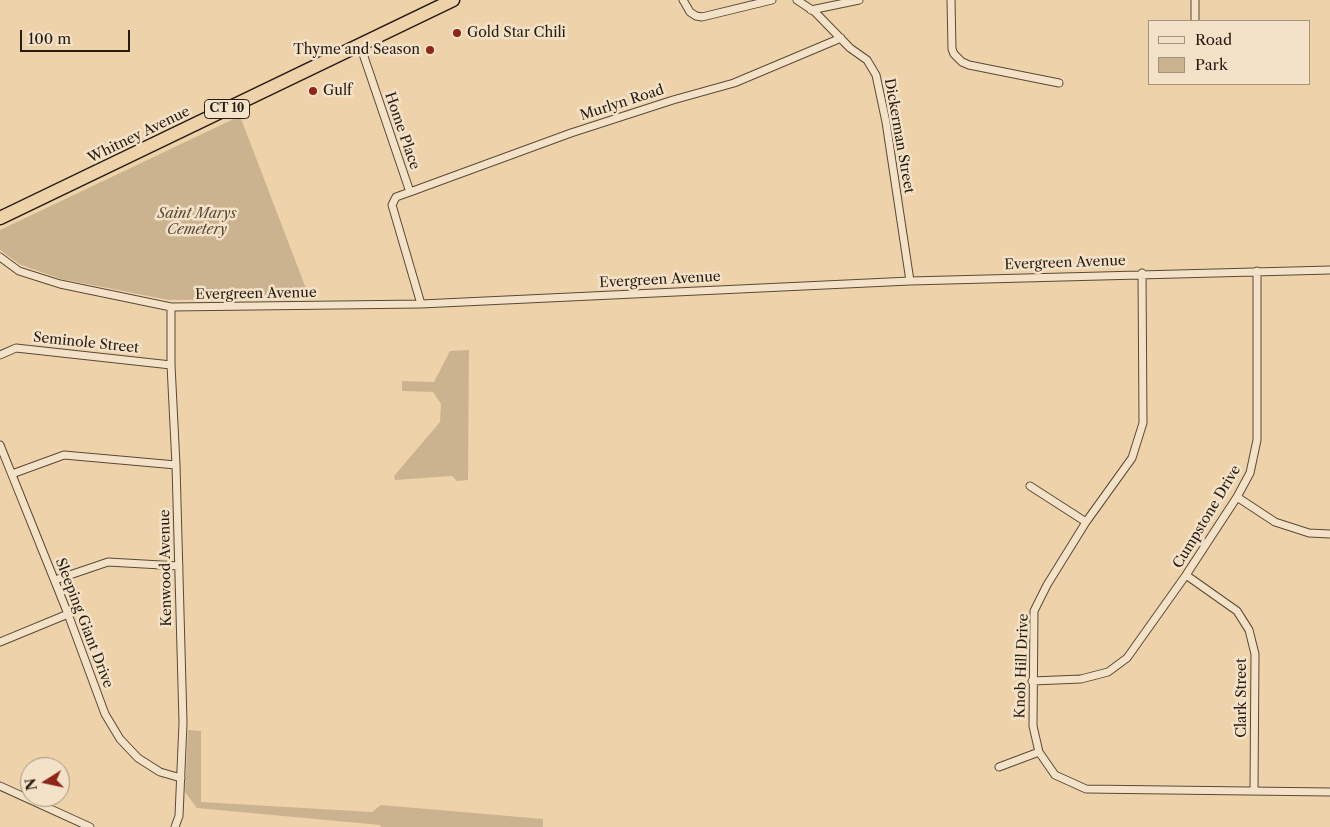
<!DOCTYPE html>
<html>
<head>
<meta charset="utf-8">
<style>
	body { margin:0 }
	#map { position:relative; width:1330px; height:827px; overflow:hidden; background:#eed2aa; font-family:"Libre Caslon Text",serif }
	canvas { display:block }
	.legend { position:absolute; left:1148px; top:20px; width:162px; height:65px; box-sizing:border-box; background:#f4e2c8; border:1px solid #a2937f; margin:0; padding:6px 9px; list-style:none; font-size:15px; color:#261c11 }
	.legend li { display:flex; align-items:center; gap:10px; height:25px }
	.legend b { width:25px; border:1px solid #a2937f }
	.north { position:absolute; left:20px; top:757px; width:50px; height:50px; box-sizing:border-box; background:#f4e2c8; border:1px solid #a2937f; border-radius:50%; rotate:260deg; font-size:14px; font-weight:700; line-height:20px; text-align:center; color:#261c11 }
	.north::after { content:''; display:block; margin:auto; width:18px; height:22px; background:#8f2418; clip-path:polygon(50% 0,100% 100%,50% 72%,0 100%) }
	.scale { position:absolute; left:20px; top:30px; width:110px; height:22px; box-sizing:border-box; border:2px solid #261c11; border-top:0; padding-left:6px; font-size:15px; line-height:18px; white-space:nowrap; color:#261c11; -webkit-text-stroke:4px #f4e2c8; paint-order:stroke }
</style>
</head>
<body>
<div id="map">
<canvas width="1330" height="827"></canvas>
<ul class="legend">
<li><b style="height:6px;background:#f4e2c8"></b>Road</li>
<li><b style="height:14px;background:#ccb390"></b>Park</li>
</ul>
<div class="north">N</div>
<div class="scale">100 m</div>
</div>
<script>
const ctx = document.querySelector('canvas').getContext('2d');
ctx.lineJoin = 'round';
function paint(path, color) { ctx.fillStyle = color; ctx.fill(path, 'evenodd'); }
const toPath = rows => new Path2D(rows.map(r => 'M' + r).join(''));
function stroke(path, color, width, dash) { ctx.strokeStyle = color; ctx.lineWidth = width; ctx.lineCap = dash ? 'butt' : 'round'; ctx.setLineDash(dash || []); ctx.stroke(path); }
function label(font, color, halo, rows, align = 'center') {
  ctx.font = font + ' "Libre Caslon Text",serif'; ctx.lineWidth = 5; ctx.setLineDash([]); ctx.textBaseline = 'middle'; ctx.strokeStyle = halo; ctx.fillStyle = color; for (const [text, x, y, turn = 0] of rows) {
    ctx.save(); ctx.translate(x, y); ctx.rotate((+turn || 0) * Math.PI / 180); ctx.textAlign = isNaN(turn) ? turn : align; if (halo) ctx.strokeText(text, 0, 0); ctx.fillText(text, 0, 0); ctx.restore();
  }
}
paint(toPath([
	[240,116,310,299,169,300,61,279,21,265,0,250,0,230],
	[469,350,468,480,457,481,452,476,395,480,394,476,440,422,441,404,433,392,402,391,402,381,434,382,450,351],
	[188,730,201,731,201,802,372,812,381,805,543,819,543,827,381,827,380,825,197,808,185,792]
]), '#ccb390');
const street = toPath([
	[683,0,690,12,696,16,702,17,772,0],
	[797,0,815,12,850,48,867,60,876,75,886,122,910,281],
	[951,0,952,49,954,54,962,62,969,65,1059,83],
	[811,10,859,0],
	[1195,19,1195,0],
	[360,45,410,192,396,197,392,205,421,304],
	[410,192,571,133,673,100,734,83,841,38],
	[0,257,19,271,60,284,171,307,421,304,910,281,1330,270],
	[1142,273,1143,423,1132,458,1086,522,1047,585,1034,611,1033,726,1039,752,1055,775,1086,789,1330,792],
	[171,307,171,365,176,465,183,723,179,816,175,827],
	[0,355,16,348,171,365],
	[0,445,68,614,105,714,120,739,138,758,160,772,181,778],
	[12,474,64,455,176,465],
	[1030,486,1086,522],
	[1237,497,1275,522,1309,533,1330,534],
	[1186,575,1237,611,1249,630,1255,654,1254,791],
	[55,580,108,562,179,566],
	[0,642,68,614],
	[1032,681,1081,679,1108,672,1127,658,1186,575,1237,497,1250,473,1257,440,1257,271],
	[999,767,1039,752],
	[0,786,90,827]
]);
const highway = toPath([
	[0,218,453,0]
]);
stroke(street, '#584a37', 9);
stroke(highway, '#261c11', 15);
stroke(street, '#f4e2c8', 7);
stroke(highway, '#eed2aa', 12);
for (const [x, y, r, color] of [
	[457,33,5,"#8f2418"],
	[430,50,5,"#8f2418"],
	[313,91,5,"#8f2418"]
]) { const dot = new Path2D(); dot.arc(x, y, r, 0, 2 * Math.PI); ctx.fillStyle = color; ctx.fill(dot); stroke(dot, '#f4e2c8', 2); }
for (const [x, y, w] of [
	[227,109,45]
]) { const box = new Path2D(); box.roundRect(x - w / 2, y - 9.5, w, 19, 4); ctx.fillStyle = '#f4e2c8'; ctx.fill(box); stroke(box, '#261c11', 1); }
label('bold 12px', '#261c11', null, [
	["CT 10",227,109]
]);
label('14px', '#261c11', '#f4e2c8', [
	["Gold Star Chili",467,33],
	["Thyme and Season",420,50,"right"],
	["Gulf",323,91]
], 'left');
label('14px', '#261c11', '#f4e2c8', [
	["Murlyn Road",622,103,-18],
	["Home Place",402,131,71],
	["Whitney Avenue",139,135,-26],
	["Dickerman Street",899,136,80],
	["Evergreen Avenue",1065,263,-2],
	["Evergreen Avenue",660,280,-3],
	["Evergreen Avenue",256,294,-1],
	["Seminole Street",86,343,6],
	["Cumpstone Drive",1207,517,-59],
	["Kenwood Avenue",166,568,-91],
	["Sleeping Giant Drive",84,623,69],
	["Knob Hill Drive",1022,666,-88],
	["Clark Street",1242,698,-90]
]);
label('italic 14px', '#584937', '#f4e2c8', [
	["Saint Marys",197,214],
	["Cemetery",197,230]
]);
</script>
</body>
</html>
